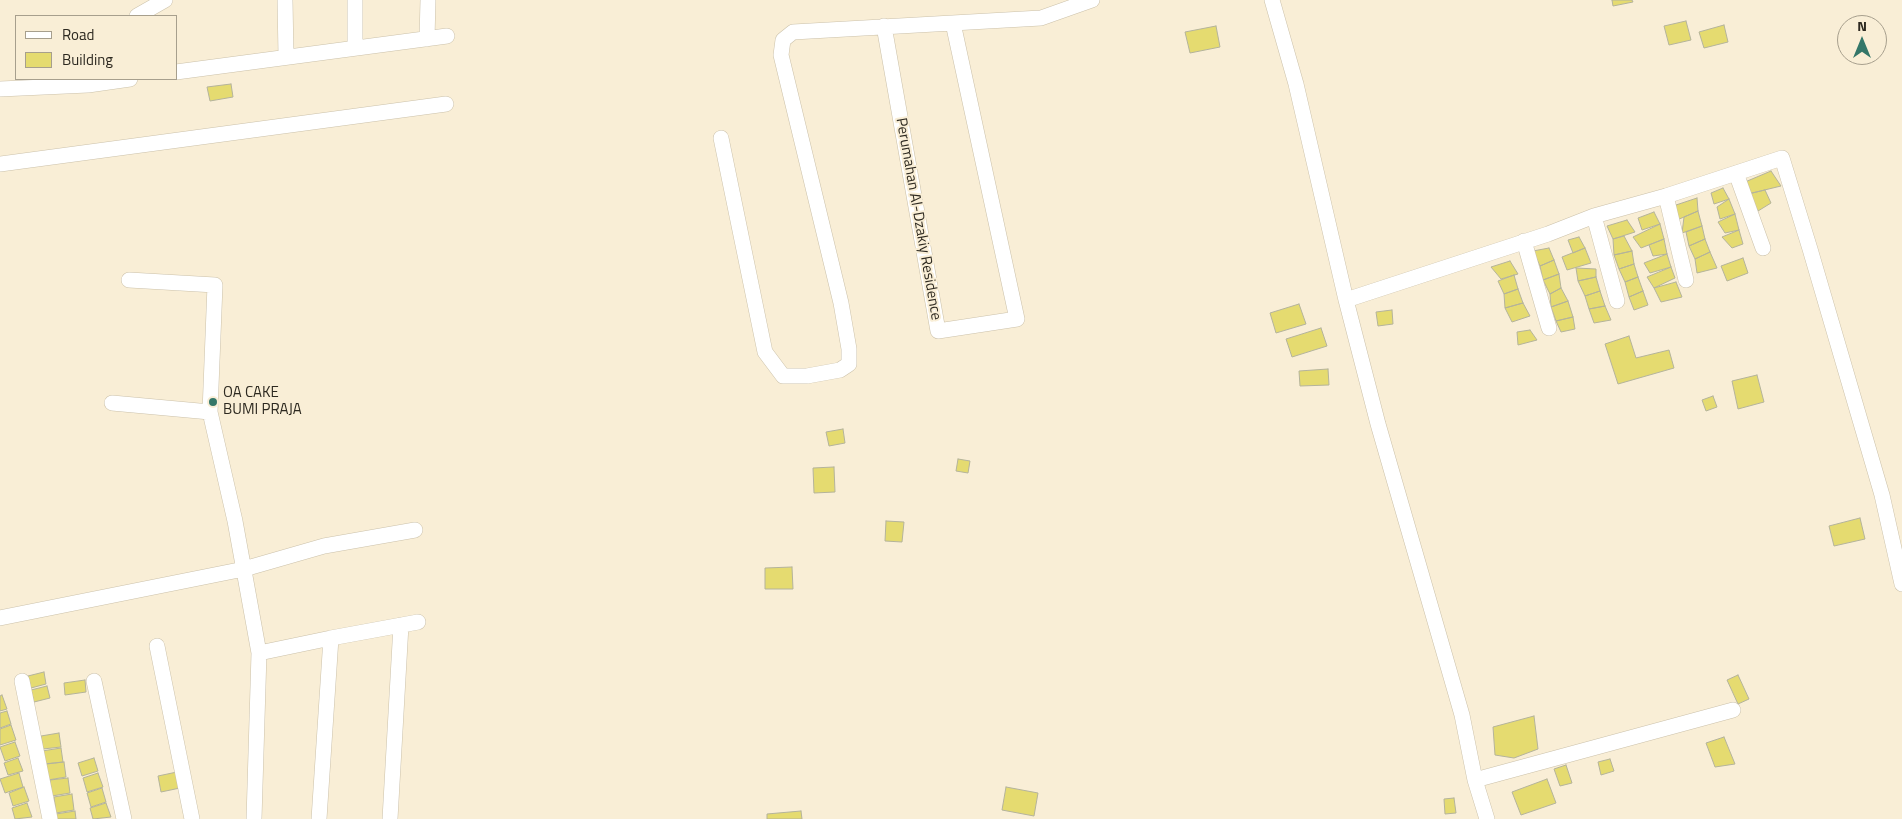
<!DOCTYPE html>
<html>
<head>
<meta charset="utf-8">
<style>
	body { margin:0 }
	#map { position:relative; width:1902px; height:819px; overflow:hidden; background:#f9eed6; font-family:"Titillium Web",sans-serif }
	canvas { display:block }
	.legend { position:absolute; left:15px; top:15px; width:162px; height:65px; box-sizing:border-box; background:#f9eed6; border:1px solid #a79f8d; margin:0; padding:6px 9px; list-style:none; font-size:15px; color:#2d2920 }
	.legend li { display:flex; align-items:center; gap:10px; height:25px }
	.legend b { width:25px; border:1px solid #a79f8d }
	.north { position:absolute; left:1837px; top:15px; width:50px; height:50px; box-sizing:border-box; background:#f9eed6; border:1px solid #a79f8d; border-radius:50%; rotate:0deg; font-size:14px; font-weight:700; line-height:20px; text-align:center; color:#2d2920 }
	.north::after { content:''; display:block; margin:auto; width:18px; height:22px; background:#347769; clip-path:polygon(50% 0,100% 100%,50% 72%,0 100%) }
</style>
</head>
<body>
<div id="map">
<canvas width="1902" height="819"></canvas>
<ul class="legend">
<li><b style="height:6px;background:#fff"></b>Road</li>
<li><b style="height:14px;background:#e5db70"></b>Building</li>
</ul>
<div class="north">N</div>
</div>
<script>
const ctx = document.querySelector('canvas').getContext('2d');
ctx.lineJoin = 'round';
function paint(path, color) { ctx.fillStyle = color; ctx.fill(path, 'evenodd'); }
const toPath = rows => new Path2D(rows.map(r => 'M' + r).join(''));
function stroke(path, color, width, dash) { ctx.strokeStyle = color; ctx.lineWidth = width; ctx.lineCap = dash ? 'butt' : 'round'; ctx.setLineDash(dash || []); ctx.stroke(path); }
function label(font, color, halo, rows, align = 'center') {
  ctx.font = font + ' "Titillium Web",sans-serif'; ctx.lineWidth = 4; ctx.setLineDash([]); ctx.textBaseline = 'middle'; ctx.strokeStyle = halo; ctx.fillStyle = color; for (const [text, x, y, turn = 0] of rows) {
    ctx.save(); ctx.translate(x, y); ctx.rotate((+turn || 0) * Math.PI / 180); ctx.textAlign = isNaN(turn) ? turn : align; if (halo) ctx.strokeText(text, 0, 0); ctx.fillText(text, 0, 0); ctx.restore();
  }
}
const building = toPath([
	[1612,0,1632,0,1633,2,1613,6,1612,0],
	[1686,21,1691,40,1669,45,1664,26,1686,21],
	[1724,25,1728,42,1704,48,1699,32,1724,25],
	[1216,26,1220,47,1190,53,1185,32,1216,26],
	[231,84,233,97,210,101,207,87,231,84],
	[1771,171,1781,186,1748,194,1745,182,1771,171],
	[1723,188,1729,199,1714,204,1711,193,1723,188],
	[1765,190,1771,203,1758,211,1748,194,1765,190],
	[1697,198,1698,211,1677,220,1670,207,1697,198],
	[1729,199,1735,214,1720,219,1717,207,1729,199],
	[1698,211,1702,226,1682,233,1684,217,1698,211],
	[1654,212,1660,224,1642,230,1638,218,1654,212],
	[1735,214,1739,230,1725,233,1718,222,1735,214],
	[1627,220,1635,232,1613,239,1607,226,1627,220],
	[1660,224,1664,239,1641,248,1633,237,1660,224],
	[1702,226,1705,239,1689,246,1686,232,1702,226],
	[1739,230,1743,244,1732,248,1722,237,1739,230],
	[1624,236,1632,251,1614,255,1613,239,1624,236],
	[1579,237,1585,248,1573,253,1568,240,1579,237],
	[1664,239,1667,254,1653,256,1649,245,1664,239],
	[1705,239,1710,252,1695,259,1689,246,1705,239],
	[1549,248,1554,260,1540,266,1533,251,1549,248],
	[1585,248,1591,263,1567,270,1562,257,1585,248],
	[1632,251,1634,264,1619,269,1614,255,1632,251],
	[1710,252,1717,268,1697,273,1695,259,1710,252],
	[1667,254,1671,267,1650,273,1644,263,1667,254],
	[1743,258,1748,273,1727,281,1721,266,1743,258],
	[1554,260,1559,274,1543,280,1540,266,1554,260],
	[1510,261,1518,274,1501,279,1491,267,1510,261],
	[1634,264,1638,277,1625,282,1619,269,1634,264],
	[1671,267,1675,278,1654,288,1647,277,1671,267],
	[1576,268,1596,269,1596,277,1578,281,1576,268],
	[1559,274,1561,288,1550,294,1543,280,1559,274],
	[1514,275,1518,289,1504,294,1498,281,1514,275],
	[1596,277,1600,291,1585,296,1578,281,1596,277],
	[1638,277,1643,291,1629,297,1625,282,1638,277],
	[1676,282,1682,297,1661,302,1654,288,1676,282],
	[1561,288,1568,301,1551,307,1550,294,1561,288],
	[1518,289,1523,303,1505,308,1504,294,1518,289],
	[1600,291,1605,306,1589,309,1585,296,1600,291],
	[1643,291,1648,305,1634,310,1629,297,1643,291],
	[1568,301,1573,317,1556,321,1551,307,1568,301],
	[1523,303,1530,316,1512,322,1505,308,1523,303],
	[1299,304,1306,324,1276,333,1270,313,1299,304],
	[1605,306,1611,320,1594,323,1589,309,1605,306],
	[1392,310,1393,324,1378,326,1376,312,1392,310],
	[1573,317,1575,329,1561,332,1556,321,1573,317],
	[1321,328,1327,346,1292,357,1286,339,1321,328],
	[1530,330,1537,340,1518,345,1517,332,1530,330],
	[1629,336,1636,358,1669,350,1674,368,1618,384,1605,344,1629,336],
	[1328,369,1329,385,1300,386,1299,371,1328,369],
	[1757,375,1764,402,1738,409,1732,381,1757,375],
	[1713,396,1717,407,1706,411,1702,400,1713,396],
	[843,429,845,443,829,446,826,432,843,429],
	[958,459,970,461,968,473,956,471,958,459],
	[834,467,835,492,814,493,813,468,834,467],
	[1860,518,1865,539,1834,546,1829,526,1860,518],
	[886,521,904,522,902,542,885,541,886,521],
	[792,567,793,589,765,589,765,568,792,567],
	[44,672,46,684,31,688,28,676,44,672],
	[1738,675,1749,699,1738,704,1727,680,1738,675],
	[85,680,86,692,65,695,64,683,85,680],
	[47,686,50,698,34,702,31,690,47,686],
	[2,695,7,709,0,711,0,696,2,695],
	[7,711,11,724,0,728,0,713,7,711],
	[1534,716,1538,749,1514,758,1495,755,1493,727,1534,716],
	[11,725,16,740,0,745,0,729,11,725],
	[59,733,61,747,43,749,41,736,59,733],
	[1724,737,1735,764,1715,767,1706,743,1724,737],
	[15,742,20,756,5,761,0,747,15,742],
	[61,748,63,762,44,764,42,751,61,748],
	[18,758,23,771,8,775,4,763,18,758],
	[94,758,98,771,82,776,78,763,94,758],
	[1610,759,1614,771,1601,775,1598,762,1610,759],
	[64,762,66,777,48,780,46,764,64,762],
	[1566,765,1572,783,1560,786,1554,769,1566,765],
	[177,772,180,788,161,792,158,776,177,772],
	[19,773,23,787,5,793,0,779,19,773],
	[98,773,103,787,87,792,83,778,98,773],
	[68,778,70,793,52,796,50,780,68,778],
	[1547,779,1556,803,1521,815,1512,792,1547,779],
	[24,787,29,801,13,806,9,793,24,787],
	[1006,787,1038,793,1034,816,1002,810,1006,787],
	[102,788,106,802,91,807,87,793,102,788],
	[72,794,74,810,56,813,54,797,72,794],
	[1454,798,1456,813,1445,814,1444,799,1454,798],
	[27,803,32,817,15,819,12,808,27,803],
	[106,803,111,817,93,819,90,808,106,803],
	[75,811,76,819,57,819,56,814,75,811],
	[801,811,802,819,767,819,767,814,801,811]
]);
paint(building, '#e5db70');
stroke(building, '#b4b39b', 1);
const street = toPath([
	[285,0,286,56],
	[355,0,355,48],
	[1272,0,1296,84,1346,300,1378,424,1462,715,1475,780,1487,819],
	[137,16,165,0],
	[884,26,938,331,1017,319,953,23],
	[427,39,428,0],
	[176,72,447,36],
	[0,89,88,85,130,79],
	[721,138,765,352,783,376,807,376,840,370,849,364,849,349,841,303,781,55,783,40,793,32,1041,18,1092,0],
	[0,164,446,104],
	[1736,173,1763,248],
	[1666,196,1686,280],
	[1594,216,1617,301],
	[1524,241,1549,328],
	[129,280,215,285,210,412],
	[1346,300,1548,234,1594,216,1666,196,1782,158,1810,249,1882,495,1902,584],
	[112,403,210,412,235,521,259,653],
	[0,618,244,569,324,546,415,530],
	[157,646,192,819],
	[22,681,50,819],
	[94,681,124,819],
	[1475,780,1733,710],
	[254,819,259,653,331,638],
	[319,819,331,638,418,622],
	[390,819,401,625]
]);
stroke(street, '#cbc1aa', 16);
stroke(street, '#fff', 15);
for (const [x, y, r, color] of [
	[213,402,5,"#347769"]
]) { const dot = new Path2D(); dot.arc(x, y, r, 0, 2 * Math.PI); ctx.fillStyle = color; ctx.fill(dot); stroke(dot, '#f9eed6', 2); }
label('15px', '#2d2920', '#f9eed6', [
	["Perumahan Al-Dzakiy Residence",918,219,80]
]);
label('15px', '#2d2920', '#f9eed6', [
	["OA CAKE",223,393],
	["BUMI PRAJA",223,410]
], 'left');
</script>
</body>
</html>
